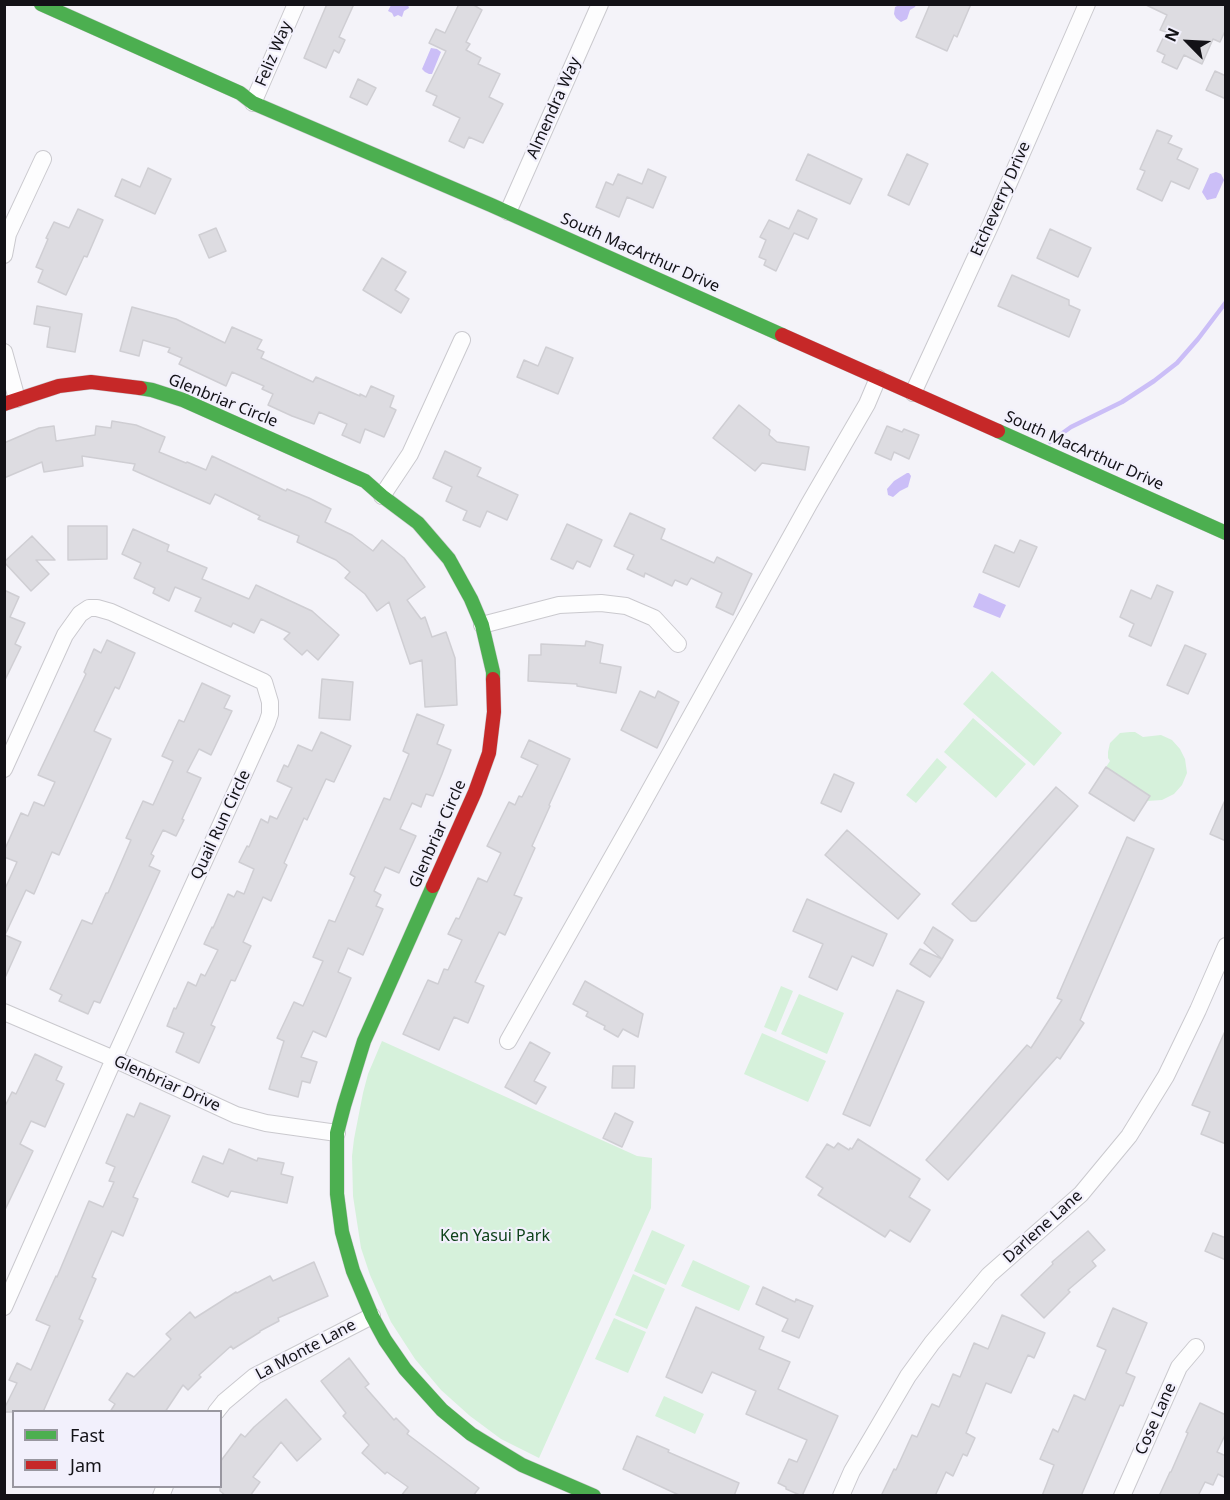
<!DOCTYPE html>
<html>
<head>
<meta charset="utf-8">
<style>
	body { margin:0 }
	#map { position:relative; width:1230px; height:1500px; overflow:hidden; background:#f4f3f9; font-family:"Noto Sans",sans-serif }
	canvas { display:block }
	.frame { position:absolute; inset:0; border:6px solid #131217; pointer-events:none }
	.legend { position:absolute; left:12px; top:1410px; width:210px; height:78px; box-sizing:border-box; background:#f2f0fc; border:2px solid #9997a0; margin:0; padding:8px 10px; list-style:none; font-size:18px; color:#131217 }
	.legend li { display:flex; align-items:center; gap:12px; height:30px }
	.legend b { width:30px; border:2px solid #9997a0 }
	.north { position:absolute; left:1158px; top:12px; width:60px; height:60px; -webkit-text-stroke:4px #f2f0fc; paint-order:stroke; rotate:294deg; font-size:16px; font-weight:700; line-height:24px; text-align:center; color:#131217 }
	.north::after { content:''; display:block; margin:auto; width:21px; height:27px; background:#131217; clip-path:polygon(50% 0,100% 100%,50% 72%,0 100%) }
</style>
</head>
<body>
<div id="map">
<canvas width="1230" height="1500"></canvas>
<div class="frame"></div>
<ul class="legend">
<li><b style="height:8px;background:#4caf50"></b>Fast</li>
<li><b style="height:8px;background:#c62828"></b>Jam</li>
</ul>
<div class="north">N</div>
</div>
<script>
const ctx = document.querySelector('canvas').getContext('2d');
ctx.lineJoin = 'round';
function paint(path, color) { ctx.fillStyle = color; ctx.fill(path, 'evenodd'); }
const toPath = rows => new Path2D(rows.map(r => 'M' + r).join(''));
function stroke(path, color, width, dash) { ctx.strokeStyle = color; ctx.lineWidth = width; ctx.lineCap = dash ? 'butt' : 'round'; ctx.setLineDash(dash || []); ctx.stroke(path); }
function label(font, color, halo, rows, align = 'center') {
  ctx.font = font + ' "Noto Sans",sans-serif'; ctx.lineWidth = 4.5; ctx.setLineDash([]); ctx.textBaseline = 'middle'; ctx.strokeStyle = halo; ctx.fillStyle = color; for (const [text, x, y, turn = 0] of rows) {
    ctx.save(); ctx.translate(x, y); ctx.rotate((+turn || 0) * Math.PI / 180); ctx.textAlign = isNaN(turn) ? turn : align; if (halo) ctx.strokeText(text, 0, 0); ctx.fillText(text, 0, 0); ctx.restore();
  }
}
paint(toPath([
	[992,671,1062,733,1034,766,963,704],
	[973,718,1026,764,996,798,944,752],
	[1130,732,1135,732,1143,737,1161,735,1172,740,1180,749,1185,759,1187,773,1182,785,1174,794,1162,800,1147,801,1150,796,1106,767,1110,761,1108,758,1108,752,1110,743,1120,733],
	[937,758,947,767,916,803,906,795],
	[781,986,793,991,776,1032,764,1027],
	[799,994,844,1013,827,1054,781,1034],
	[762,1033,826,1061,808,1102,744,1074],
	[382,1041,637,1156,652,1158,651,1208,539,1458,501,1439,470,1416,441,1390,415,1359,391,1322,370,1275,361,1248,353,1196,352,1156,354,1139,363,1093,368,1074],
	[652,1230,685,1245,666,1285,634,1271],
	[693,1260,750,1286,739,1311,681,1286],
	[633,1274,665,1289,647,1329,615,1315],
	[614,1318,646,1332,628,1373,595,1359],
	[664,1396,704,1414,695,1434,655,1416]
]), '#d6f1db');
paint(toPath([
	[901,4,916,5,915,7,910,10,907,19,901,22,896,18,894,14,895,7],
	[391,5,408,5,409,8,404,11,402,17,398,15,394,17,392,13,388,11],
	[431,48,437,49,441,52,432,74,429,74,425,72,422,69],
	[1216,172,1221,174,1224,180,1216,198,1207,200,1202,192,1210,174],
	[907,473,909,473,911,476,908,487,900,491,893,497,888,495,887,489,894,481],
	[979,593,1006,605,1000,618,973,607]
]), '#cbbef7');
stroke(toPath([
	[1050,442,1071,427,1122,402,1154,381,1177,363,1198,339,1226,302]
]), '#cbbef7', 4.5);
const building = toPath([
	[327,4,354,4,339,37,345,40,339,53,334,50,326,68,304,58,327,4],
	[459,4,472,4,482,10,466,42,470,44,466,50,481,58,478,64,500,74,489,97,503,104,483,143,469,137,464,148,449,141,460,118,433,105,437,96,426,91,446,51,429,43,436,29,445,33,459,4],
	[930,4,971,4,957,37,954,35,947,51,916,37,930,4],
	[1144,4,1226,4,1226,29,1220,42,1213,39,1202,64,1184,55,1177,69,1162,62,1165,55,1157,51,1166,32,1160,30,1167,15,1144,4],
	[1215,71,1226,76,1226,99,1206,90,1215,71],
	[358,79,376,88,367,105,350,97,358,79],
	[1157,130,1172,136,1168,143,1182,149,1177,159,1198,169,1189,189,1171,181,1162,201,1137,189,1145,171,1140,169,1157,130],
	[808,154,862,179,850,204,796,180,808,154],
	[907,154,928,164,909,205,888,195,907,154],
	[148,168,171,179,155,214,115,196,122,179,140,187,148,168],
	[648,169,666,177,653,208,627,197,619,217,596,207,606,182,613,185,618,174,642,184,648,169],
	[78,209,103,220,87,257,84,256,66,295,38,282,43,270,36,267,48,239,46,238,54,222,69,228,78,209],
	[798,210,817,219,808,239,794,233,776,271,764,265,766,260,759,257,766,240,760,237,769,220,789,229,798,210],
	[216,228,226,251,209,258,199,235,216,228],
	[1050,229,1091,248,1078,277,1037,258,1050,229],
	[382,258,406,272,395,290,409,299,401,313,363,290,382,258],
	[1012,275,1069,300,1069,305,1080,310,1069,337,998,306,1012,275],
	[37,306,82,314,75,352,47,347,50,327,34,324,37,306],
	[132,307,176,319,225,343,232,327,262,340,257,349,264,352,261,358,313,382,316,377,360,396,360,394,366,397,371,386,394,396,390,407,396,410,384,437,365,429,360,443,342,435,347,424,319,412,314,424,292,416,268,405,273,394,262,389,264,386,232,372,226,386,179,364,182,358,168,352,170,348,143,340,139,356,120,351,132,307],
	[546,347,573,358,558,394,517,377,524,360,538,366,546,347],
	[739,405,770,430,769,435,777,442,809,447,805,470,762,463,755,471,713,438,739,405],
	[112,421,136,425,165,437,159,452,186,463,187,462,206,470,212,456,286,491,287,489,309,498,331,509,325,522,352,535,373,551,382,540,404,558,425,587,407,600,421,619,425,617,432,637,446,632,455,658,457,705,425,707,422,660,410,664,389,602,377,611,365,594,345,578,350,572,336,560,297,542,299,536,258,519,260,516,215,494,210,504,133,470,135,464,82,456,83,466,44,472,42,462,4,478,4,443,39,428,54,426,56,441,95,435,96,426,111,428,112,421],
	[887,426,902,432,904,429,919,435,909,459,894,452,891,460,875,453,887,426],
	[445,451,481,468,477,476,518,495,507,520,487,511,480,527,463,520,467,511,446,501,452,487,433,478,445,451],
	[630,513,665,529,661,539,714,563,717,557,752,574,733,615,716,607,722,593,691,578,687,585,675,580,672,586,645,573,644,577,627,569,634,555,614,546,630,513],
	[567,524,602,540,590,567,577,561,573,569,551,559,567,524],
	[68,526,107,526,107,559,68,560,68,526],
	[133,529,169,545,167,551,207,568,202,579,249,599,256,585,312,611,339,635,318,660,307,650,302,655,284,639,290,633,261,619,254,633,233,623,231,627,195,611,201,598,175,587,169,601,153,593,155,588,134,578,141,563,122,554,133,529],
	[32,536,55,560,36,560,49,574,31,591,4,562,32,536],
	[1020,540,1037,547,1019,587,983,572,995,545,1014,553,1020,540],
	[1157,585,1173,592,1151,646,1129,636,1134,624,1120,617,1131,590,1151,599,1157,585],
	[4,590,19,597,10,617,25,623,15,644,21,647,4,682,4,590],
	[107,640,135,653,119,689,115,687,94,731,111,739,59,855,52,852,34,894,26,890,5,935,21,942,4,980,4,891,17,862,4,857,4,851,21,813,28,816,34,802,44,806,55,782,38,775,86,674,84,672,94,649,101,653,107,640],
	[586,641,603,645,600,663,621,667,616,693,577,686,577,684,528,681,529,655,541,655,541,644,585,646,586,641],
	[1185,645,1206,654,1188,694,1167,685,1185,645],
	[322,679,353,682,350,720,319,718,322,679],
	[202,683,230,696,224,708,232,711,211,755,199,749,187,772,201,778,182,819,184,820,176,836,163,830,151,854,154,856,149,866,160,871,100,1003,94,1001,88,1014,59,1001,62,995,50,989,82,920,92,924,106,893,108,893,131,840,126,838,143,801,153,805,173,761,162,756,179,720,184,722,202,683],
	[640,691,655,698,658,691,679,702,657,748,621,730,640,691],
	[417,714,444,725,437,744,451,750,442,774,433,796,426,794,421,807,412,803,400,829,416,836,399,873,385,867,374,891,381,895,376,906,383,909,363,955,348,948,338,972,351,978,326,1037,313,1031,301,1057,317,1062,310,1083,302,1081,298,1097,269,1089,284,1041,277,1038,294,1002,303,1006,323,961,313,957,329,920,335,922,355,877,350,874,384,798,390,800,409,754,403,751,417,714],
	[321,732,351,746,334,782,326,779,307,820,304,818,284,863,287,865,271,901,263,897,243,942,251,946,235,981,231,980,211,1025,215,1027,199,1063,176,1052,184,1033,167,1026,174,1008,176,1009,188,982,196,986,201,974,205,976,218,950,204,944,212,927,213,928,228,894,234,897,237,891,244,894,254,869,239,862,247,846,249,847,261,819,268,823,270,816,277,819,292,788,277,781,284,765,288,767,298,745,312,751,321,732],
	[529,740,570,759,549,805,550,806,532,846,535,848,514,895,522,898,505,935,499,932,475,982,484,986,468,1023,454,1017,439,1050,403,1034,428,980,438,984,444,969,448,970,462,940,448,934,456,918,459,919,478,878,487,882,501,853,487,846,509,802,515,805,519,796,522,797,538,765,521,757,529,740],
	[1106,767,1150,796,1134,821,1089,793,1106,767],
	[834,774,854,783,841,812,821,803,834,774],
	[1056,787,1078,806,976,921,971,921,952,904,1056,787],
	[1226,798,1226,841,1210,834,1226,798],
	[847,830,920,894,898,919,825,855,847,830],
	[1127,837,1154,849,1080,1020,1084,1023,1060,1059,1057,1057,948,1180,926,1160,1027,1045,1031,1048,1062,1000,1057,998,1127,837],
	[807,899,887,934,873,966,852,956,837,990,809,977,823,944,793,931,807,899],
	[933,927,953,940,942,959,924,943,933,927],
	[920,949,942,959,930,977,910,964,920,949],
	[585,981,643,1014,638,1037,623,1029,618,1037,604,1029,605,1026,586,1016,588,1012,573,1004,585,981],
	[897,990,924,1002,870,1126,843,1114,897,990],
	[1226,1029,1226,1144,1201,1134,1210,1112,1192,1105,1226,1029],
	[530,1042,550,1053,534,1081,546,1087,536,1104,505,1087,530,1042],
	[35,1054,62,1067,56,1080,64,1084,45,1127,31,1121,20,1144,33,1151,4,1212,4,1108,12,1092,16,1094,35,1054],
	[613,1066,635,1066,634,1088,612,1088,613,1066],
	[140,1103,170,1116,133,1197,138,1199,123,1236,112,1231,92,1277,96,1279,79,1319,83,1321,43,1412,4,1412,4,1409,17,1383,9,1380,17,1363,31,1370,50,1326,36,1320,56,1276,57,1277,89,1201,103,1207,114,1182,109,1181,115,1167,106,1163,127,1114,134,1117,140,1103],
	[615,1113,633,1122,622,1147,603,1138,615,1113],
	[858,1139,920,1179,909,1197,930,1210,910,1242,890,1230,885,1237,818,1195,823,1188,806,1177,827,1144,834,1148,838,1143,849,1150,850,1148,852,1149,858,1139],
	[229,1149,257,1161,258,1158,284,1163,281,1174,293,1177,287,1203,231,1191,228,1197,192,1182,203,1156,223,1164,229,1149],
	[1088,1231,1105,1250,1092,1261,1096,1266,1068,1290,1070,1292,1044,1318,1021,1295,1053,1264,1052,1262,1088,1231],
	[1213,1233,1226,1238,1226,1260,1205,1251,1213,1233],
	[314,1262,328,1296,278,1318,279,1321,260,1331,260,1332,233,1349,231,1346,199,1375,201,1377,188,1390,183,1385,165,1412,110,1412,115,1404,109,1400,127,1373,134,1377,171,1339,166,1334,190,1312,195,1318,236,1292,237,1293,270,1276,273,1281,314,1262],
	[763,1287,795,1302,796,1299,813,1306,799,1338,782,1331,788,1319,756,1304,763,1287],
	[696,1307,764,1337,759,1349,790,1362,778,1389,838,1416,802,1496,786,1489,786,1487,778,1483,789,1459,797,1462,807,1440,746,1414,756,1391,712,1372,702,1393,666,1377,696,1307],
	[1113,1308,1147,1323,1126,1373,1135,1377,1123,1406,1120,1405,1081,1496,1042,1496,1054,1465,1040,1459,1053,1429,1058,1432,1074,1395,1085,1400,1106,1350,1097,1346,1113,1308],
	[1002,1315,1045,1333,1034,1358,1028,1355,1011,1393,986,1383,966,1433,975,1438,967,1456,963,1454,953,1476,946,1472,935,1496,881,1496,894,1469,896,1470,912,1435,917,1437,932,1404,939,1407,953,1374,960,1377,974,1343,988,1349,1002,1315],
	[349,1358,369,1384,365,1387,394,1420,396,1418,409,1431,407,1434,479,1488,473,1496,401,1496,408,1487,387,1472,385,1474,362,1453,369,1445,343,1416,346,1413,321,1381,349,1358],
	[286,1399,321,1439,297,1461,281,1442,253,1477,260,1482,250,1496,226,1496,220,1491,220,1462,241,1434,245,1437,254,1427,286,1399],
	[1200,1403,1226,1415,1226,1433,1217,1452,1226,1456,1226,1478,1218,1474,1213,1485,1205,1482,1198,1496,1159,1496,1170,1472,1171,1472,1188,1433,1186,1432,1200,1403],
	[637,1436,669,1450,668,1452,739,1483,734,1496,681,1496,623,1469,637,1436]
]);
paint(building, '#dddce1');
stroke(building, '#cfced3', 1.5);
const street = toPath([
	[253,103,296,4],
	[508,212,600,4],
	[4,255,8,234,43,159],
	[4,352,17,399],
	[913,393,991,224,1087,4],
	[382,496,410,454,462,340],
	[482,625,559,605,601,603,626,606,654,618,678,644],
	[4,769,65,635,80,614,89,608,97,608,111,612,264,682,270,702,270,714,267,723,114,1059,4,1307],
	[4,1012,114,1059,236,1115,266,1123,337,1133],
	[508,1041,636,815,809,504,867,404,878,378],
	[216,1412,224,1402,255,1376,372,1316],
	[161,1496,165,1486],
	[841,1496,852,1471,871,1439,908,1376,932,1343,989,1275,1081,1194,1129,1136,1166,1076,1198,1010,1226,946],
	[1122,1496,1179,1367,1196,1347]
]);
const fast = toPath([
	[41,4,240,93,253,103,491,205,782,335],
	[140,388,152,390,183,400,365,481,382,496,418,523,449,559,471,599,482,625,493,672,493,679],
	[998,431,1226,533],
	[433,886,364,1041,344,1106,337,1133,337,1194,342,1232,353,1271,372,1316,385,1340,405,1369,442,1410,471,1434,522,1465,594,1496]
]);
const jam = toPath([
	[782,335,998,431],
	[4,404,59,386,91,382,140,388],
	[433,886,475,792,489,753,494,712,493,679]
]);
stroke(street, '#cac9ce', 18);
stroke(fast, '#cac9ce', 15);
stroke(jam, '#cac9ce', 15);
stroke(street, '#fdfdfe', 16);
stroke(fast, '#4caf50', 14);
stroke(jam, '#c62828', 14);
label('16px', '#131217', '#f2f0fc', [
	["Feliz Way",274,54,-67],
	["Almendra Way",554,108,-66],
	["Etcheverry Drive",1001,199,-66],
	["South MacArthur Drive",640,253,24],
	["Glenbriar Circle",223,401,22],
	["South MacArthur Drive",1084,451,24],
	["Quail Run Circle",221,825,-65],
	["Glenbriar Circle",438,834,-66],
	["Glenbriar Drive",167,1084,24],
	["Darlene Lane",1043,1227,-42],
	["La Monte Lane",306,1350,-28],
	["Cose Lane",1156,1419,-66]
]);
label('16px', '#0e421a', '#f2f0fc', [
	["Ken Yasui Park",495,1236]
]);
</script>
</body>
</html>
